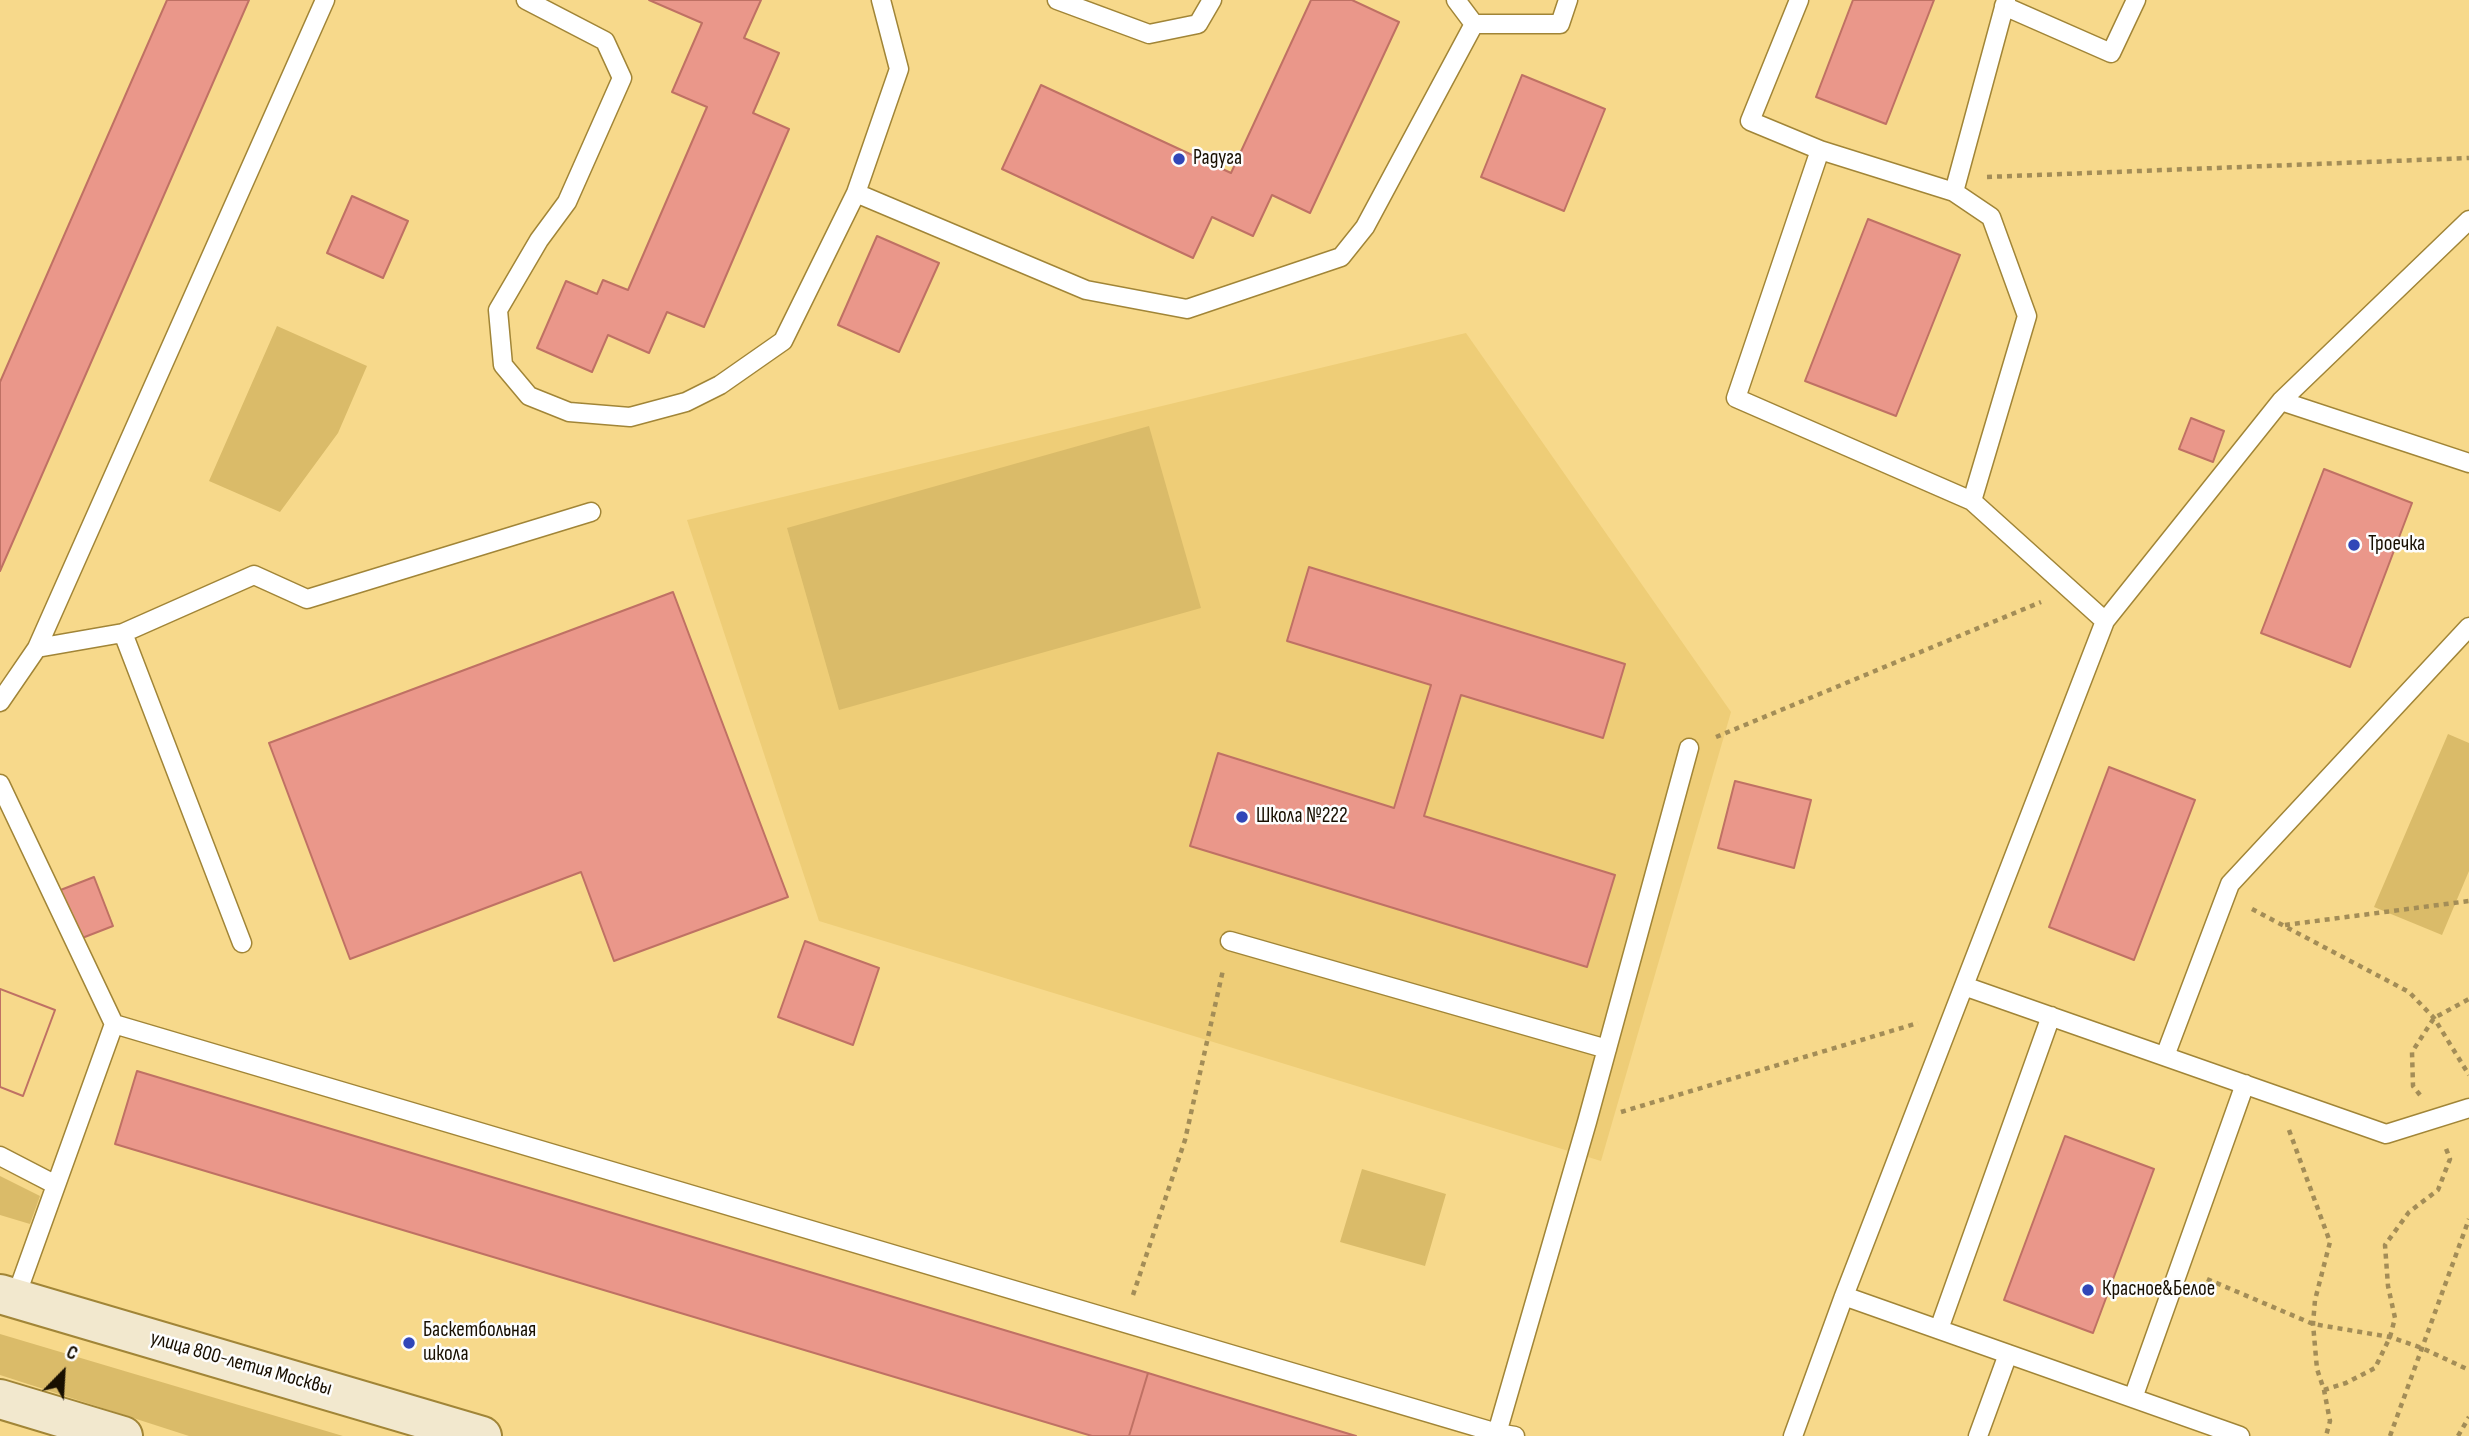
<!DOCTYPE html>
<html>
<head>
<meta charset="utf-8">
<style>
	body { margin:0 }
	#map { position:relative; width:2469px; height:1436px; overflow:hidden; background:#f7d98b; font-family:"Sofia Sans Condensed",sans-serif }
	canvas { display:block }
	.north { position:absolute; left:28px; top:1338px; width:70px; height:70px; -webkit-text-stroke:5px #fdfdfd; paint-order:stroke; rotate:24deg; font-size:19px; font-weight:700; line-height:28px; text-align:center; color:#180f00 }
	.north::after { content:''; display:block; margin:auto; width:24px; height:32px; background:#180f00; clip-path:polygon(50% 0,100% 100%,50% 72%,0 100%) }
</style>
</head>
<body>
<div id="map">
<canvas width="2469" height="1436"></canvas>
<div class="north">С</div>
</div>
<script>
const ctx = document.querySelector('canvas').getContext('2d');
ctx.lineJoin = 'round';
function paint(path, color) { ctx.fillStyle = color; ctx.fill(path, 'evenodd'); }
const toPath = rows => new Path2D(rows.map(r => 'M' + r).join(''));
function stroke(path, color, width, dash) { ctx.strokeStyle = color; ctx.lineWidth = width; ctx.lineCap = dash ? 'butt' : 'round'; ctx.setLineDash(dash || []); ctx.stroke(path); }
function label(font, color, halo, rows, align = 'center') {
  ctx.font = font + ' "Sofia Sans Condensed",sans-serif'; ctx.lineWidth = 5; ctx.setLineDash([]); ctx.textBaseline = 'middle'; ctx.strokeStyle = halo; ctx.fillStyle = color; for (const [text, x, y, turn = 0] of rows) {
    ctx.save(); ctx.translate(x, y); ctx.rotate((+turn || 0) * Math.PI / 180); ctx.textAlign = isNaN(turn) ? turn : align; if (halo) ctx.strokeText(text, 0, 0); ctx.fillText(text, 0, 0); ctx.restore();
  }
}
paint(toPath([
	[1466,333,1731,712,1601,1161,819,921,687,520]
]), '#eecd77');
paint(toPath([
	[277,326,367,366,338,433,280,512,209,481],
	[1149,426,1201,608,839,710,787,528],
	[2448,734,2469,743,2469,871,2442,935,2374,907],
	[1362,1169,1446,1194,1425,1266,1340,1242],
	[0,1176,40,1196,30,1224,0,1215],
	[0,1334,343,1436,189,1436,0,1375]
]), '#dabb69');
const building = toPath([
	[167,0,249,0,0,571,0,382,167,0],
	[649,0,761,0,744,38,779,53,753,113,789,129,704,327,667,312,649,353,608,335,592,372,537,348,566,281,597,294,603,280,628,290,707,107,672,92,702,23,649,0],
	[1311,0,1352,0,1399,22,1310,213,1272,195,1253,236,1212,217,1193,258,1002,169,1041,85,1231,173,1311,0],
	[1853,0,1934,0,1886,124,1816,97,1853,0],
	[1522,75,1605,109,1564,211,1481,177,1522,75],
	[352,196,408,221,383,278,327,253,352,196],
	[1868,219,1960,255,1896,416,1805,381,1868,219],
	[877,236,939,263,899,352,838,325,877,236],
	[2191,418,2224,431,2213,462,2179,449,2191,418],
	[2324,469,2412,503,2350,667,2261,633,2324,469],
	[1309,567,1625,664,1603,738,1461,695,1424,816,1615,875,1587,967,1190,846,1218,753,1394,808,1431,685,1287,641,1309,567],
	[673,592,788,897,614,961,581,872,350,959,269,743,673,592],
	[2109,767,2195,800,2134,960,2049,927,2109,767],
	[1735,781,1811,800,1794,868,1718,848,1735,781],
	[94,877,113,926,77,940,58,891,94,877],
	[805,941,879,968,853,1045,778,1017,805,941],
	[0,989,55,1010,23,1096,0,1087,0,989],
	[0,989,55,1010,23,1096,0,1087,0,989],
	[137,1071,1148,1373,1129,1436,1092,1436,115,1144,137,1071],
	[2065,1136,2154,1169,2093,1333,2004,1300,2065,1136],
	[1148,1373,1210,1392,1356,1436,1129,1436,1148,1373]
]);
paint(building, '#ea978a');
stroke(building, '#bf7164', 2);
const service = toPath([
	[526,0,605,41,622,78,567,202,539,240,498,310,503,365,529,396,569,412,630,417,686,402,720,385,783,341,856,193,899,69,881,0],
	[1057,0,1149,34,1198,24,1212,0],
	[1456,0,1474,24,1560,24,1568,0],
	[1799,0,1750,121,1820,150,1736,398,1972,501,2105,621],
	[2004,6,2111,53,2136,0],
	[1820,150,1954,192,1991,217,2027,316,1972,501],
	[1954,192,2006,0],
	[856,193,1086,290,1187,309,1341,257,1365,227,1474,24],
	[2281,401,2469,463],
	[123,633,242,943],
	[37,648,123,633,254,575,307,599,591,512],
	[0,702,37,648,325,0],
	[0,784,114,1024,15,1299],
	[1230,941,1607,1049],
	[1964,986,2386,1134,2469,1108],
	[114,1024,1497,1433,1515,1436],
	[2165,1056,2230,884,2469,627],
	[0,1156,56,1185],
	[1844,1296,2240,1436],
	[1939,1329,2051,1016],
	[2133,1398,2245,1084],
	[1497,1433,1587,1122,1689,748],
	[1793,1436,1844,1296,2105,621,2281,401,2469,220],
	[1978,1436,2008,1354]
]);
const secondary = toPath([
	[0,1294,482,1436],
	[0,1399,123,1436]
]);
stroke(service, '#a18537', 21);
stroke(secondary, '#a18537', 42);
stroke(toPath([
	[1987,177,2469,158],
	[1716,737,2041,602],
	[2252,909,2409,992,2434,1018,2469,1075],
	[2285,925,2469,901],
	[2420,1095,2413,1086,2412,1052,2434,1018,2469,999],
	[1621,1112,1918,1023],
	[2289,1130,2330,1242,2315,1300,2313,1324,2317,1369,2324,1390,2330,1421,2326,1436],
	[2207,1279,2313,1324,2390,1337,2422,1348,2469,1370],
	[1133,1295,1185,1140,1223,970],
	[2324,1390,2346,1383,2375,1368,2390,1337,2395,1318,2388,1286,2385,1245,2409,1212,2438,1190,2450,1159,2445,1146],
	[2390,1436,2469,1219],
	[2458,1436,2469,1417]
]), '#a38d57', 4.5, [5, 5]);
stroke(service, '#fff', 18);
stroke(secondary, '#f2e8ce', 38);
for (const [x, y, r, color] of [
	[1179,159,7,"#3146b8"],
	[2354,545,7,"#3146b8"],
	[1242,817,7,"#3146b8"],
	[2088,1290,7,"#3146b8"],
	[409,1343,7,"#3146b8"]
]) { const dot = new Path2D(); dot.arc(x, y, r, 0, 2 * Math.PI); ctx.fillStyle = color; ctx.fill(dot); stroke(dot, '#fdfdfd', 2.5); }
label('21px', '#180f00', '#fdfdfd', [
	["Радуга",1193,159],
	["Троечка",2368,545],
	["Школа №222",1256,817],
	["Красное&Белое",2102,1290],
	["Баскетбольная",423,1331],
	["школа",423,1355]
], 'left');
label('21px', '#180f00', '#fdfdfd', [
	["улица 800-летия Москвы",241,1364,16]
]);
</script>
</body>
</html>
